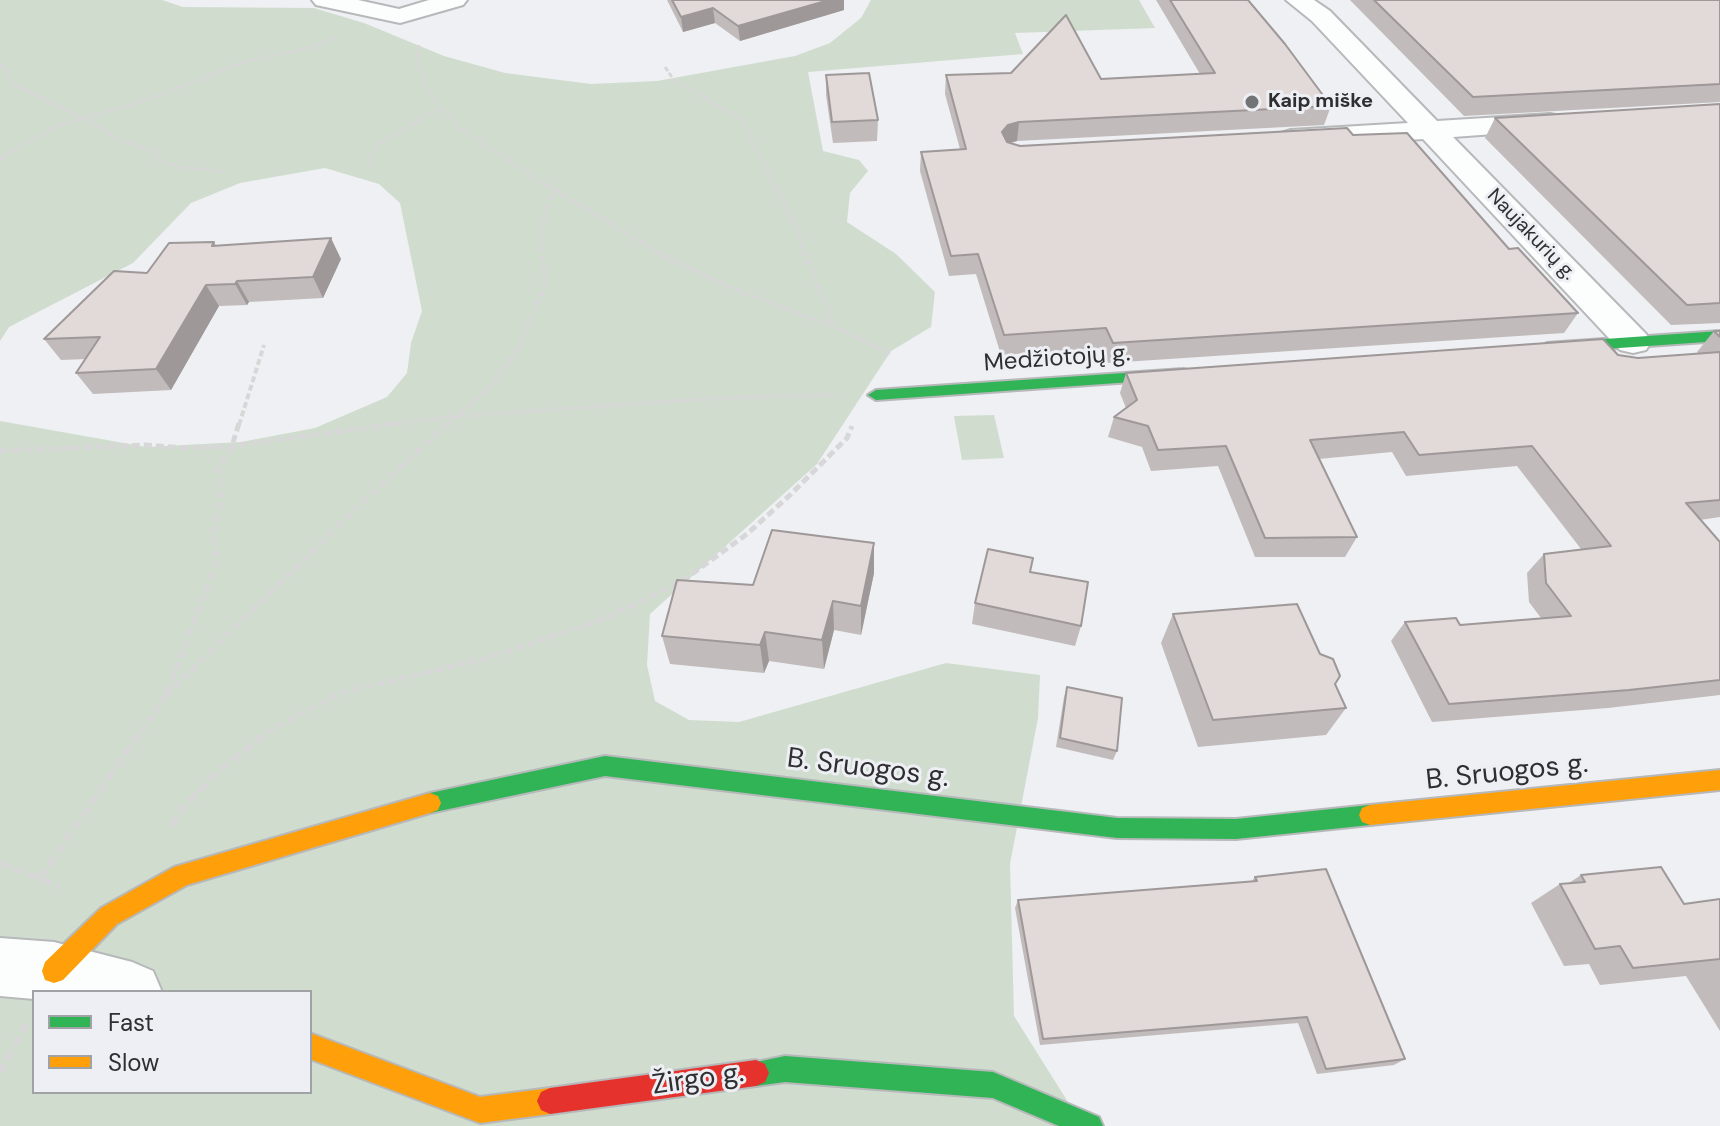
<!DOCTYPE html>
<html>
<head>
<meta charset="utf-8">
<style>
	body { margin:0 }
	#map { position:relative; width:1720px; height:1126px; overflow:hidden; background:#eef0f3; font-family:"DM Sans",sans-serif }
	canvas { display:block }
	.legend { position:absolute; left:32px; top:990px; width:280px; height:104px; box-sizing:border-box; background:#edeff4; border:2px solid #a1a2a6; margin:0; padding:10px 14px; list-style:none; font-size:24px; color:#2f2f31 }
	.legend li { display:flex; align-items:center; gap:16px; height:40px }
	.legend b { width:40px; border:2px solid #a1a2a6 }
</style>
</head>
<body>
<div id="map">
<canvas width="1720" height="1126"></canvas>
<ul class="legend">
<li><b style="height:10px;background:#30b455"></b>Fast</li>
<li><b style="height:10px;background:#ff9f0a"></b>Slow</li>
</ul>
</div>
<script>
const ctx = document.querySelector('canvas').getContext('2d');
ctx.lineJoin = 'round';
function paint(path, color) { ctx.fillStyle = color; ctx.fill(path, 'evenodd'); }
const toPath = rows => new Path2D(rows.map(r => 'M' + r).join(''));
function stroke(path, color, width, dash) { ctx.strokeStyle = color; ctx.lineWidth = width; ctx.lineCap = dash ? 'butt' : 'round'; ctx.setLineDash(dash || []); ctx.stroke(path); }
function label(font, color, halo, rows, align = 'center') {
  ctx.font = font + ' "DM Sans",sans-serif'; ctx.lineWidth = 6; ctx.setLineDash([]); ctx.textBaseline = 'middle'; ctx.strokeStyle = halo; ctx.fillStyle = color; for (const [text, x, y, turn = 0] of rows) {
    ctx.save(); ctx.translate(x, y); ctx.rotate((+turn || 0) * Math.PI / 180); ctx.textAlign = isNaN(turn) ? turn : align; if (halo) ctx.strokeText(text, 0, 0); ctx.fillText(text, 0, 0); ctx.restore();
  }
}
paint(toPath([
	[0,0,162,0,183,7,314,8,364,23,444,56,505,73,591,84,657,81,795,56,830,43,861,18,871,0,1139,0,1155,28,1015,33,1023,54,808,72,823,151,859,160,868,171,850,193,847,222,896,254,935,292,931,327,891,351,817,464,650,614,647,665,655,701,689,720,739,722,946,663,1040,675,1038,718,1010,864,1014,1016,1083,1126,0,1126,0,421,146,447,241,442,315,428,387,397,407,373,411,343,422,311,400,203,379,184,325,168,240,183,191,203,133,263,9,327,0,341],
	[34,992,310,992,310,1092,34,1092],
	[994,415,1004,458,962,460,954,416]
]), '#d0ddce');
const street = toPath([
	[312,0,358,0,399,9,429,0,467,0,463,5,400,23,316,5,312,0],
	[1286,0,1314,0,1330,11,1437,121,1550,114,1560,116,1564,122,1560,128,1550,130,1453,137,1646,334,1651,342,1646,350,1633,353,1620,350,1423,139,1291,148,1281,145,1277,139,1281,133,1291,130,1408,123,1312,21,1286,0],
	[0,938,54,942,132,962,153,971,162,992,34,992,34,999,0,996,0,938]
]);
const fast = toPath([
	[1720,331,1720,341,1547,353,1540,348,1547,343,1720,331],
	[1183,369,1188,370,1188,378,876,400,868,395,876,390,1183,369],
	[605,756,1117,818,1236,819,1370,805,1378,808,1381,815,1378,822,1370,825,1236,839,1117,838,605,776,430,813,422,810,419,803,422,796,430,793,605,756],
	[785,1056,993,1072,1099,1117,1103,1126,1059,1126,993,1098,785,1082,756,1086,747,1082,743,1073,747,1064,785,1056]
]);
const slow = toPath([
	[1720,770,1720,790,1370,825,1362,822,1359,815,1362,808,1370,805,1720,770],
	[430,793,438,796,441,803,438,810,430,813,187,885,117,924,63,980,54,983,45,980,42,971,45,962,101,908,174,867,430,793],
	[310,1033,480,1097,550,1088,559,1092,563,1101,559,1110,550,1114,480,1123,310,1059,310,1033]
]);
const jam = toPath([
	[756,1060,765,1064,769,1073,765,1082,756,1086,550,1114,541,1110,537,1101,541,1092,550,1088,756,1060]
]);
stroke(street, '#b6b8ba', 4);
stroke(fast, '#b6b8ba', 4);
stroke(slow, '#b6b8ba', 4);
stroke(jam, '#b6b8ba', 4);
stroke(toPath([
	[419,45,417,63,429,94,462,129,549,187],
	[0,64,6,67,10,83,83,118,118,139,158,153,156,160,181,167,225,172],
	[665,67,674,80,741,119,776,187],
	[0,159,54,127,144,101,246,61,306,49,336,38],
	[369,169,374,152,382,142,439,108]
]), '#d7d7d8', 3, [5, 2]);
stroke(toPath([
	[546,185,669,259,744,293,833,326,891,354],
	[775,185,788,209,833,325],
	[239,425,264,345],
	[386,425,456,416,723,398,836,395],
	[447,425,494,383,520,346,546,282,539,237,553,189]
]), '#d7d7d8', 4, [6, 3]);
stroke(toPath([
	[0,451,145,445,186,448,232,446,401,423],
	[166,696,358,506,449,423],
	[141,732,166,696,217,561,213,530,221,500,218,469,232,446,239,423],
	[267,732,341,693,484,659,596,622,681,582,747,534,790,495,847,438,852,426]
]), '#d7d7d8', 5, [8, 4]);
stroke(toPath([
	[172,826,181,810,221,769,271,730],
	[0,863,60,887],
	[40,878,142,730],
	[0,1072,26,1024]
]), '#d7d7d8', 6, [10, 5]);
paint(street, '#fcfdfd');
paint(fast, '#30b455');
paint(slow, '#ff9f0a');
paint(jam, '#e5322d');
paint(toPath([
	[667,0,844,0,844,10,740,41,715,23,683,32],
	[1156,0,1248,0,1331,106,1324,125,1017,141,1010,143,1020,146,1353,135,1509,249,1578,313,1564,333,1108,363,1101,348,1001,355,976,274,949,276,920,171,921,152,960,149,945,94,946,75,1101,79,1200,74],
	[1350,0,1720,0,1720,102,1464,116],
	[826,75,878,120,877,141,833,143,826,95],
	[1720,105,1720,323,1671,325,1485,138,1495,118],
	[214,242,216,245,341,259,323,298,249,302,247,305,219,306,171,390,93,394,76,373,86,359,61,360,44,339],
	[1714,331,1720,331,1720,517,1700,520,1720,542,1720,695,1608,708,1432,722,1391,641,1405,622,1460,625,1541,618,1529,602,1527,573,1544,554,1581,549,1517,466,1406,476,1392,452,1319,459,1357,537,1345,557,1255,557,1218,466,1151,471,1142,447,1108,437,1114,417,1126,408,1120,393,1126,373,1618,355,1638,358,1699,354,1697,352],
	[874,543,874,573,861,635,834,630,824,669,769,661,764,673,670,664,662,636,753,585],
	[1030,572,1081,626,1075,646,972,624,975,603],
	[1173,614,1335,684,1346,708,1326,735,1198,747,1161,643],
	[1067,687,1117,751,1113,760,1056,747,1064,697],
	[1581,875,1684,904,1720,899,1720,1031,1686,976,1600,985,1589,964,1564,966,1531,903,1560,884,1569,883],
	[1255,877,1405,1059,1394,1065,1317,1074,1298,1023,1040,1045,1015,908,1018,900,1251,882]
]), '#c2bbbb');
paint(toPath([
	[829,0,844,0,844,10,740,41,738,26],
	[713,8,715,23,683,32,681,17],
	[1019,122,1017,141,1006,144,1002,132,1008,125],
	[331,238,341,259,323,298,313,277],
	[237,281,249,302,247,305,235,284],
	[206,285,219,306,171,390,156,369],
	[874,543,874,573,861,635,861,606],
	[833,601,834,630,824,669,822,640],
	[765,632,769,661,764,673,760,645]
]), '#9e9898');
const building = toPath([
	[672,0,829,0,738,26,713,8,681,17,672,0],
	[1170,0,1248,0,1285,44,1331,106,1019,122,1008,125,1002,132,1007,142,1020,146,1347,128,1353,135,1407,133,1509,249,1518,248,1578,313,1113,343,1106,328,1004,335,978,254,951,256,921,152,966,149,946,75,1011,73,1066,15,1101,79,1215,73,1170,0],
	[1374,0,1720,0,1720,84,1473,97,1374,0],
	[869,73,878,120,832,122,826,75,869,73],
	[1720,104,1720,303,1687,305,1495,118,1720,104],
	[331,238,313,277,237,281,235,284,206,285,156,369,76,373,100,337,44,339,114,271,147,273,169,243,214,242,212,246,331,238],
	[1714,331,1720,331,1720,337,1714,331],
	[1603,339,1618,355,1638,358,1720,352,1720,500,1686,503,1720,542,1720,680,1629,690,1449,704,1405,622,1456,618,1460,625,1571,616,1546,583,1544,554,1611,546,1532,446,1419,455,1404,432,1310,440,1357,537,1265,538,1226,446,1158,450,1148,426,1114,417,1137,400,1126,373,1603,339],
	[772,530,874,543,861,606,833,601,822,640,765,632,760,645,662,636,677,580,753,585,772,530],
	[988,549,1033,558,1030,572,1088,582,1081,626,975,603,988,549],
	[1297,604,1320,654,1333,659,1340,676,1335,684,1346,708,1213,720,1173,614,1297,604],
	[1067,687,1122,698,1117,751,1060,738,1067,687],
	[1661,867,1684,904,1720,899,1720,959,1633,968,1620,946,1595,949,1560,884,1585,882,1581,875,1661,867],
	[1326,869,1405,1059,1326,1069,1307,1017,1043,1039,1018,900,1257,881,1255,877,1326,869]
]);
paint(building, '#e2d9d9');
stroke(building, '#9e9898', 2);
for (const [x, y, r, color] of [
	[1252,102,8,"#727375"]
]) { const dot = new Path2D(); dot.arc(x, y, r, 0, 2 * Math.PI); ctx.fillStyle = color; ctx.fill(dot); stroke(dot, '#edeff4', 3); }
label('bold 20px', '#2f2f31', '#edeff4', [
	["Kaip miške",1268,102]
], 'left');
label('20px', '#2f2f31', '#edeff4', [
	["Naujakurių g.",1531,235,46]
]);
label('24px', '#2f2f31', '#edeff4', [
	["Medžiotojų g.",1057,359,-4]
]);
label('28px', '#2f2f31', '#edeff4', [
	["B. Sruogos g.",868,769,7],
	["B. Sruogos g.",1507,773,-6],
	["Žirgo g.",698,1080,-8]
]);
</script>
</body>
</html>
